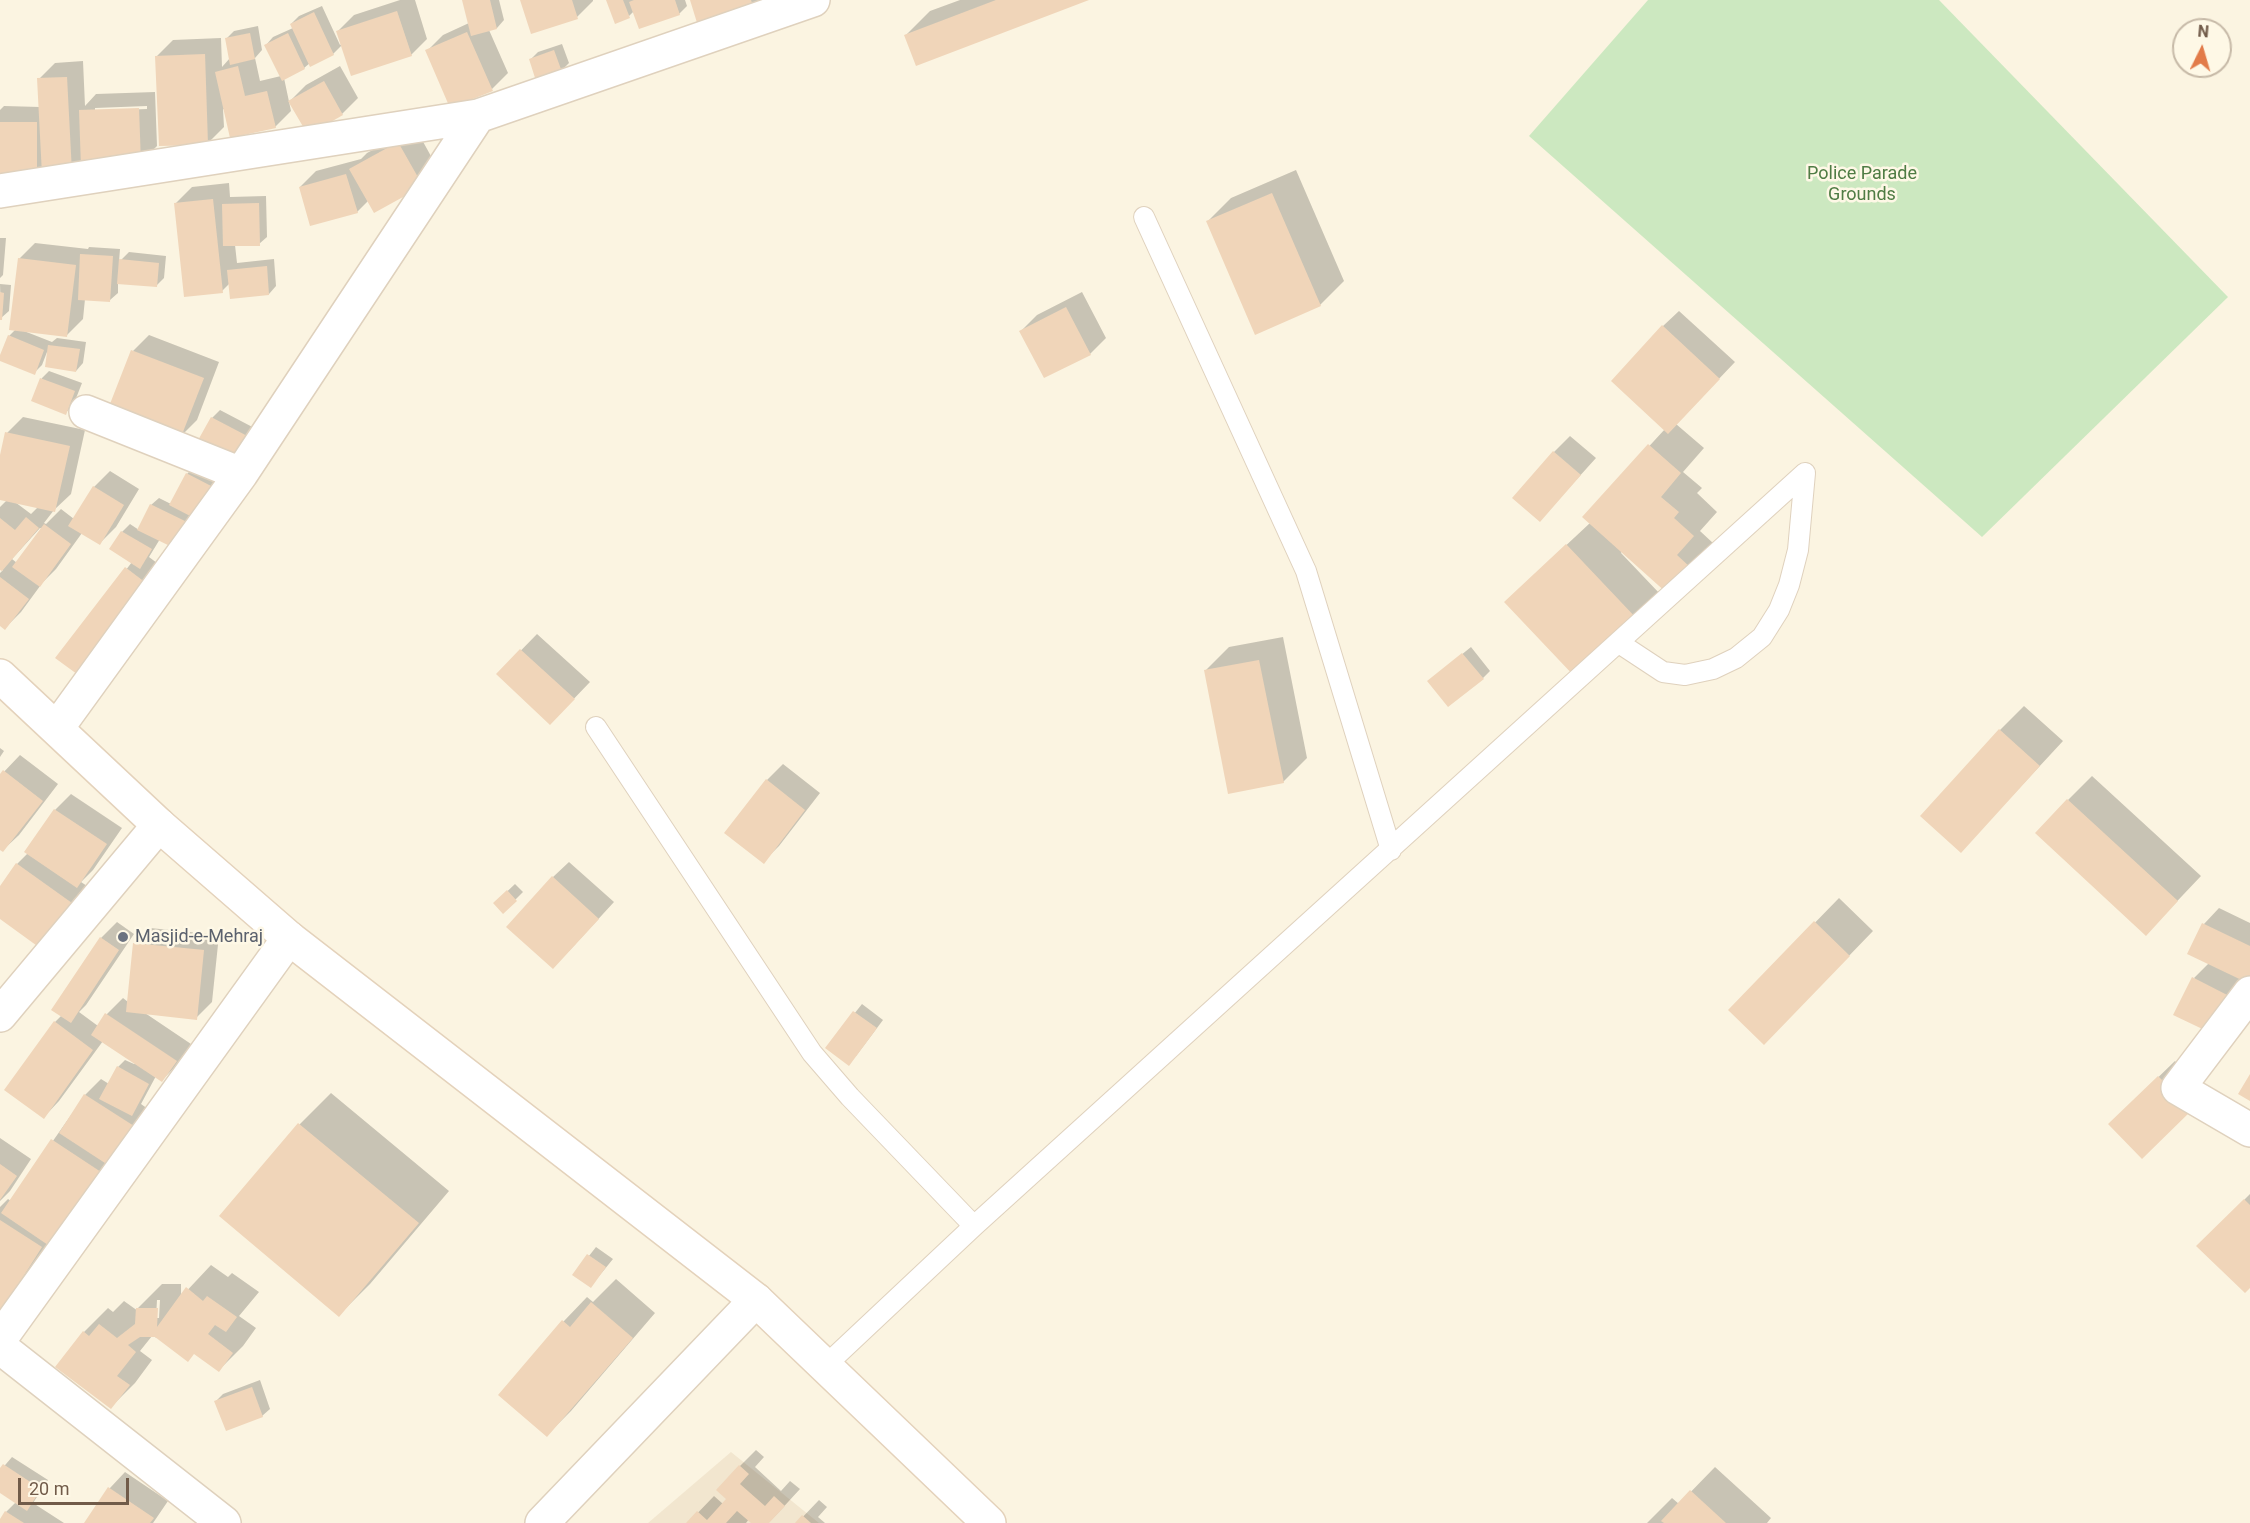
<!DOCTYPE html>
<html>
<head>
<meta charset="utf-8">
<style>
	body { margin:0 }
	#map { position:relative; width:2250px; height:1523px; overflow:hidden; background:#fbf4e1; font-family:Roboto,sans-serif }
	canvas { display:block }
	.north { position:absolute; left:2172px; top:18px; width:60px; height:60px; box-sizing:border-box; background:#fef8e6; border:2px solid #c6b9a7; border-radius:50%; rotate:5deg; font-size:16px; font-weight:700; line-height:24px; text-align:center; color:#715b49 }
	.north::after { content:''; display:block; margin:auto; width:21px; height:27px; background:#e27b49; clip-path:polygon(50% 0,100% 100%,50% 72%,0 100%) }
	.scale { position:absolute; left:18px; top:1478px; width:111px; height:27px; box-sizing:border-box; border:3px solid #715b49; border-top:0; padding-left:8px; font-size:18px; line-height:21px; white-space:nowrap; color:#715b49; -webkit-text-stroke:4px #fef8e6; paint-order:stroke }
</style>
</head>
<body>
<div id="map">
<canvas width="2250" height="1523"></canvas>
<div class="north">N</div>
<div class="scale">20 m</div>
</div>
<script>
const ctx = document.querySelector('canvas').getContext('2d');
ctx.lineJoin = 'round';
function paint(path, color) { ctx.fillStyle = color; ctx.fill(path, 'evenodd'); }
const toPath = rows => new Path2D(rows.map(r => 'M' + r).join(''));
function stroke(path, color, width, dash) { ctx.strokeStyle = color; ctx.lineWidth = width; ctx.lineCap = dash ? 'butt' : 'round'; ctx.setLineDash(dash || []); ctx.stroke(path); }
function label(font, color, halo, rows, align = 'center') {
  ctx.font = font + ' Roboto,sans-serif'; ctx.lineWidth = 5; ctx.setLineDash([]); ctx.textBaseline = 'middle'; ctx.strokeStyle = halo; ctx.fillStyle = color; for (const [text, x, y, turn = 0] of rows) {
    ctx.save(); ctx.translate(x, y); ctx.rotate((+turn || 0) * Math.PI / 180); ctx.textAlign = isNaN(turn) ? turn : align; if (halo) ctx.strokeText(text, 0, 0); ctx.fillText(text, 0, 0); ctx.restore();
  }
}
paint(toPath([
	[731,1452,819,1523,648,1523]
]), '#f2e6cf');
paint(toPath([
	[1648,0,1939,0,2228,297,1982,537,1529,136]
]), '#cce8c0');
paint(toPath([
	[400,0,415,0,427,39,411,55,342,45,333,54,310,63,304,68,284,78,291,111,275,127,223,109,224,127,208,143,157,56,173,40,221,38,222,67,230,58,226,39,234,31,258,26,262,50,255,58,260,81,281,76,266,45,273,37,293,28,291,24,299,16,322,6,340,45,342,44,338,31,354,15],
	[463,0,499,0,504,20,497,28,489,30,508,73,492,89,427,51,443,35,469,23],
	[522,0,593,0,593,1,577,17],
	[607,0,685,0,687,6,679,14,634,11,629,16,615,22],
	[691,0,761,0,753,8],
	[960,0,1086,0,906,35,930,11],
	[562,44,569,63,561,71,530,60,538,52],
	[83,61,85,106,96,94,155,92,157,146,141,162,71,172,0,173,0,110,4,106,40,107,39,79,55,63],
	[147,106,147,109,95,111,95,108],
	[340,66,358,98,342,114,308,133,290,101,306,85],
	[415,127,438,169,369,200,357,212,300,187,316,171,361,159,367,153],
	[1296,170,1344,281,1320,305,1207,222,1231,198],
	[229,183,230,197,266,196,267,237,259,244,235,245,237,263,274,259,276,286,269,294,230,283,222,291,176,203,192,187],
	[0,238,6,238,3,275,0,278],
	[35,243,88,249,89,247,120,249,119,262,129,252,166,256,164,278,156,286,118,282,118,293,110,300,85,299,83,319,67,335,24,331,52,342,57,338,86,342,83,363,76,371,47,352,42,365,34,373,0,359,9,336,16,329,19,259],
	[0,284,11,285,9,311,1,318],
	[1082,292,1106,338,1090,354,1021,331,1037,315],
	[1679,311,1735,362,1676,424,1704,448,1683,472,1702,488,1697,493,1717,512,1700,531,1714,544,1692,568,1622,551,1621,553,1661,595,1637,619,1530,579,1590,523,1584,517,1665,429,1663,326],
	[149,335,219,362,197,420,181,436,133,351],
	[49,371,82,383,73,406,65,413,33,401,42,378],
	[220,410,260,431,247,455,212,418],
	[23,417,85,430,71,494,54,510,44,523,46,524,61,509,74,519,94,487,110,471,139,489,116,527,100,543,82,533,56,569,43,582,21,612,5,628,0,624,0,573,3,570,0,568,0,507,7,500,0,498,0,462,7,433],
	[15,502,38,507,31,514],
	[40,528,42,529,17,563,12,559],
	[1570,436,1596,458,1540,520,1554,452],
	[195,466,219,479,181,539,160,539,149,557,165,569,58,658,132,562,122,532,130,524,139,530,151,505,159,498,171,504,187,474],
	[537,634,590,682,566,707,498,674],
	[1283,637,1307,758,1283,782,1205,671,1229,647],
	[1471,647,1490,671,1483,678,1429,681],
	[2024,706,2063,741,1961,851,2000,730],
	[0,748,4,751,0,757],
	[20,755,58,784,19,835,3,850,0,848,0,776],
	[783,764,820,793,779,846,763,862,767,780],
	[2092,776,2201,876,2146,934,2068,800],
	[71,794,122,828,93,870,81,882,87,886,56,930,0,918,0,888,17,864,28,853,55,810],
	[569,862,614,902,569,951,553,877],
	[515,884,523,892,504,911,495,903],
	[1839,898,1873,931,1788,1019,1730,1010],
	[2219,908,2250,923,2250,983,2230,1017,2194,978,2209,963,2204,924],
	[117,922,134,934,86,1005,79,1012,98,1026,107,1014,123,998,128,1002,134,944,150,928,219,935,212,1002,196,1018,145,1013,191,1044,178,1064,162,1080,156,1076,141,1104,148,1109,0,1318,0,1207,8,1199,11,1201,85,1095,101,1079,109,1084,118,1067,125,1060,134,1064,136,1063,103,1041,59,1101,44,1117,55,1022,62,1015,101,938],
	[862,1004,883,1020,856,1056,827,1048],
	[2175,1061,2207,1093,2110,1124],
	[331,1093,449,1191,370,1284,339,1315,221,1216,300,1124],
	[0,1138,31,1159,10,1191,0,1201],
	[2250,1194,2250,1286,2198,1246],
	[596,1247,613,1259,591,1286,574,1275],
	[211,1265,228,1277,232,1273,259,1292,239,1316,256,1328,243,1346,219,1370,195,1352,152,1336,140,1351,152,1360,135,1383,111,1407,57,1367,84,1332,108,1308,113,1312,124,1301,138,1311,138,1308,162,1284,181,1284,181,1297],
	[157,1300,160,1300,159,1318,156,1318],
	[616,1279,655,1313,571,1411,547,1435,500,1395,564,1321,587,1297,593,1302],
	[260,1380,270,1409,262,1416,216,1401,223,1394],
	[756,1450,764,1457,755,1467,781,1491,790,1481,800,1489,777,1514,768,1523,753,1523,749,1519,746,1523,688,1523,714,1496,723,1504,728,1499,740,1466],
	[12,1457,48,1480,33,1503,64,1523,0,1523,6,1512,16,1502,0,1491,0,1471],
	[1715,1467,1771,1518,1767,1523,1647,1523,1672,1498,1679,1504],
	[125,1472,168,1501,153,1523,86,1523,110,1488],
	[819,1500,827,1507,818,1517,825,1523,797,1523]
]), '#0003');
paint(toPath([
	[462,0,490,0,497,29,471,36],
	[520,0,572,0,578,19,531,34],
	[606,0,623,0,630,18,615,24],
	[634,0,675,0,680,15,639,29,629,2],
	[690,0,751,0,754,9,698,26],
	[996,0,1089,0,916,66,904,35],
	[397,11,412,56,351,76,336,31],
	[314,12,334,55,310,67,290,24],
	[467,32,493,91,450,108,425,50],
	[250,33,255,59,230,65,225,38],
	[288,33,305,69,282,81,264,45],
	[554,50,562,72,536,81,529,59],
	[205,54,208,145,159,146,155,56],
	[238,66,245,96,267,91,276,128,230,138,215,72],
	[67,77,72,173,42,174,37,78],
	[324,81,343,115,308,135,288,101],
	[139,108,141,164,81,166,79,110],
	[0,122,37,122,37,175,0,175],
	[398,142,423,186,374,213,349,169],
	[346,174,358,213,310,226,299,187],
	[1272,193,1321,306,1255,335,1206,221],
	[213,199,223,293,184,297,174,203],
	[259,203,260,246,223,246,222,204],
	[80,254,113,256,110,302,78,300],
	[18,258,76,265,67,337,9,330],
	[119,259,159,263,157,287,117,284],
	[267,266,269,295,230,299,227,270],
	[0,292,4,293,2,320,0,320],
	[1066,307,1091,355,1044,378,1019,331],
	[1662,325,1720,379,1668,434,1611,381],
	[8,335,44,350,35,375,0,361,0,355],
	[48,345,80,349,76,372,45,367],
	[131,350,204,378,181,437,108,409],
	[40,378,75,391,66,415,31,401],
	[211,417,253,439,239,464,197,442],
	[5,432,70,446,55,512,0,500,0,455],
	[1648,444,1681,473,1661,497,1679,512,1674,518,1694,536,1677,555,1691,568,1668,594,1582,517],
	[1553,451,1581,475,1540,522,1512,498],
	[186,473,213,487,196,519,169,505],
	[93,486,124,505,100,545,68,526],
	[150,504,187,522,174,548,137,530],
	[26,517,39,528,2,571,0,570,0,518,15,530],
	[44,524,71,544,40,587,12,567],
	[121,531,152,549,140,569,109,549],
	[1566,544,1638,620,1576,678,1504,602],
	[125,567,150,586,81,677,55,658],
	[0,577,29,599,5,630,0,626],
	[520,649,575,699,550,725,496,674],
	[1462,653,1484,679,1448,707,1427,681],
	[1259,660,1284,783,1228,794,1204,670],
	[1999,729,2040,766,1961,853,1920,816],
	[3,770,43,801,3,852,0,850,0,774],
	[766,779,805,810,764,864,724,833],
	[2067,799,2178,901,2146,936,2035,833],
	[54,809,107,844,77,888,24,852],
	[16,863,72,903,40,948,0,919,0,886],
	[552,876,599,919,553,969,506,927],
	[507,890,517,901,503,914,493,903],
	[1814,921,1850,956,1764,1045,1728,1010],
	[2202,923,2250,946,2250,984,2187,954],
	[100,937,119,950,71,1023,51,1010],
	[133,943,204,950,197,1020,126,1012],
	[2192,977,2233,998,2215,1035,2173,1015],
	[853,1011,877,1028,849,1066,825,1048],
	[105,1013,177,1061,162,1082,91,1035],
	[54,1021,93,1050,44,1119,4,1090],
	[117,1066,149,1084,132,1116,99,1099],
	[2250,1074,2250,1101,2238,1094],
	[2158,1076,2192,1110,2142,1159,2108,1124],
	[84,1094,134,1126,108,1165,59,1133],
	[298,1123,419,1223,339,1317,219,1216],
	[51,1139,101,1172,51,1247,1,1213],
	[0,1164,17,1176,0,1200],
	[2244,1199,2250,1205,2250,1288,2245,1293,2196,1246],
	[0,1220,42,1247,0,1313],
	[587,1254,606,1267,591,1288,572,1275],
	[186,1287,203,1301,207,1296,237,1317,226,1332,215,1325,208,1334,233,1353,219,1372,194,1354,188,1362,155,1337,140,1337,128,1345,136,1352,117,1376,130,1385,111,1409,55,1367,83,1331,89,1336,99,1324,117,1338,135,1324,136,1308,158,1308,157,1327],
	[591,1302,633,1338,547,1437,498,1395,562,1320,570,1327],
	[252,1387,263,1417,226,1431,214,1401],
	[3,1464,41,1489,27,1511,0,1493,0,1468],
	[739,1465,749,1474,740,1484,765,1506,774,1496,785,1506,769,1523,751,1523,737,1511,726,1523,686,1523,697,1511,707,1520,726,1499,716,1490],
	[108,1487,154,1518,150,1523,84,1523],
	[1690,1490,1726,1523,1664,1523,1661,1521],
	[5,1511,24,1523,0,1523,0,1519],
	[802,1515,811,1523,795,1523]
]), '#f0d5b9');
const service = toPath([
	[1144,217,1306,571,1391,850],
	[1619,643,1663,672,1685,675,1713,669,1736,658,1762,637,1779,610,1789,585,1798,550,1805,473],
	[596,727,812,1053,850,1097,974,1226],
	[825,1366,974,1226,1805,473]
]);
const minor = toPath([
	[0,191,478,116],
	[86,412,241,474],
	[57,728,241,474,478,116,813,0],
	[2250,993,2178,1088,2250,1130],
	[0,1015,159,825],
	[0,1339,289,938],
	[0,1347,224,1523],
	[542,1523,756,1300]
]);
const secondary = toPath([
	[0,676,159,825,289,938,756,1300,989,1523]
]);
stroke(service, '#dfd1bd', 22);
stroke(minor, '#dfd1bd', 36);
stroke(secondary, '#e4d2bb', 36);
stroke(service, '#fff', 20);
stroke(minor, '#fff', 33);
stroke(secondary, '#fff', 33);
for (const [x, y, r, color] of [
	[123,937,6,"#6b7280"]
]) { const dot = new Path2D(); dot.arc(x, y, r, 0, 2 * Math.PI); ctx.fillStyle = color; ctx.fill(dot); stroke(dot, '#fef8e6', 2); }
label('18px', '#4f7c44', '#fef8e6', [
	["Police Parade",1862,174],
	["Grounds",1862,195]
]);
label('18px', '#5b616d', '#fef8e6', [
	["Masjid-e-Mehraj",135,937]
], 'left');
</script>
</body>
</html>
